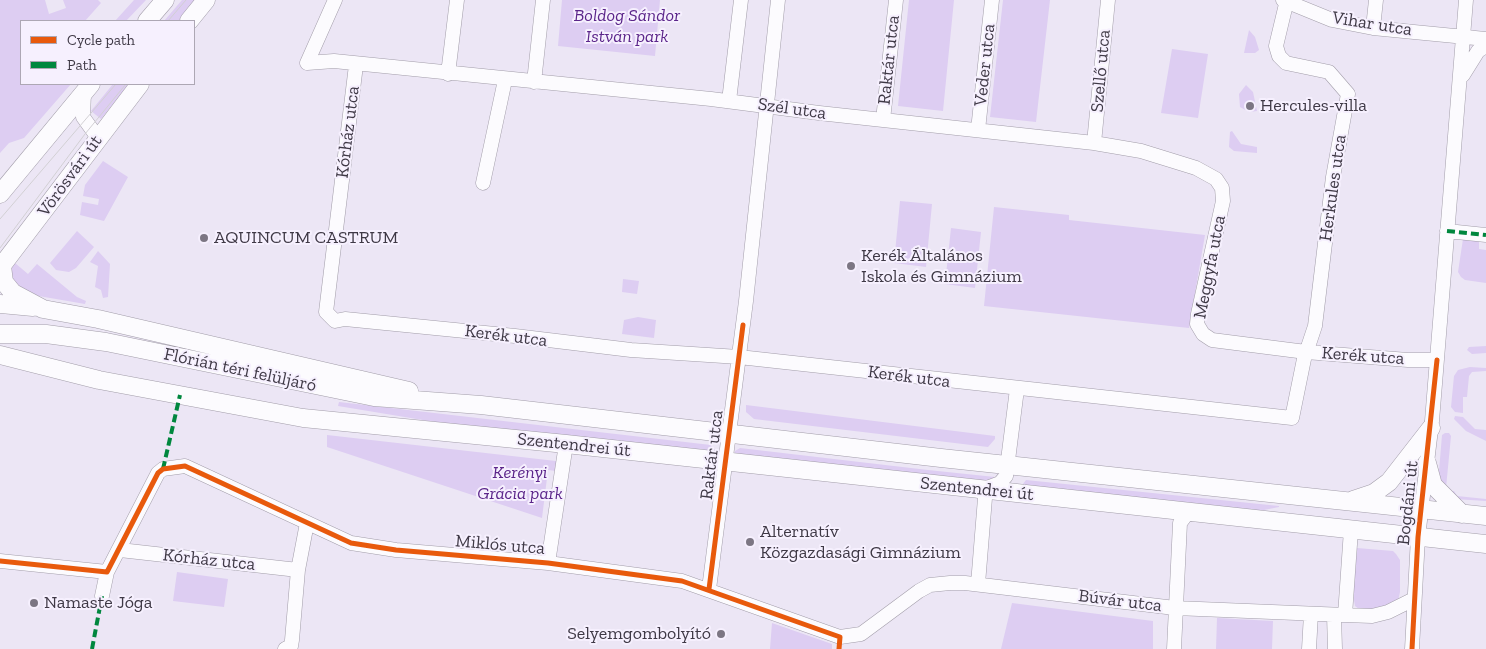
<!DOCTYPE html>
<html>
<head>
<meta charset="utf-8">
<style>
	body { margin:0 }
	#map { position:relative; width:1486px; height:649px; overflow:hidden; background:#ece6f5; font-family:"Zilla Slab",serif }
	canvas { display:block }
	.legend { position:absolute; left:20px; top:20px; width:175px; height:65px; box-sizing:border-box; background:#f6f0fe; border:1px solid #ada7b4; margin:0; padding:6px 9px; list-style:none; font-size:15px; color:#3f3946 }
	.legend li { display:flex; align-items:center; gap:10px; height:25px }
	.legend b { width:25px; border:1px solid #ada7b4 }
</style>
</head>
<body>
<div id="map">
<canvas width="1486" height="649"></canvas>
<ul class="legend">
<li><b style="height:6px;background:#e8590c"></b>Cycle path</li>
<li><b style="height:6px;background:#00873e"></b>Path</li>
</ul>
</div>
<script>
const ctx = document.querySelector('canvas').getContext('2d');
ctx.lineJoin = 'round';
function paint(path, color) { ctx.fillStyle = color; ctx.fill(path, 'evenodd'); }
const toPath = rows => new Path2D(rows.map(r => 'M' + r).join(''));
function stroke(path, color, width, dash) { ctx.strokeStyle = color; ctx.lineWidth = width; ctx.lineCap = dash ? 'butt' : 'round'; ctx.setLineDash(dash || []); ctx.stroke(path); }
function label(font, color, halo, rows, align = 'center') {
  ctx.font = font + ' "Zilla Slab",serif'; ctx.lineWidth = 4; ctx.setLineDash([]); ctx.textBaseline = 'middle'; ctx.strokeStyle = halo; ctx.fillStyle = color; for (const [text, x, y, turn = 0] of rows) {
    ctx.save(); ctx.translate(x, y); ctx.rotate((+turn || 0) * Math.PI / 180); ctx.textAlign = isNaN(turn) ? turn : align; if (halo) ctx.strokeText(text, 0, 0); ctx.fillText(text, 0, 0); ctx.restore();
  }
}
paint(toPath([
	[0,0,45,0,49,14,66,8,63,0,98,0,101,3,85,21,21,21,21,84,71,84,24,138,9,143,0,153],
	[134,0,146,0,126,21,115,21],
	[182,0,196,0,179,21,164,21],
	[562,0,660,0,655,56,558,46],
	[909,0,954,0,943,111,898,106],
	[1003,0,1050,0,1036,122,990,117],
	[1249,30,1255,37,1259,50,1255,53,1244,53],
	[1172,49,1208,54,1198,118,1161,113],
	[113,84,129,84,101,119,91,111],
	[1246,85,1253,92,1257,111,1249,112,1240,107,1239,94],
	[1232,131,1241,144,1257,147,1257,153,1234,151,1229,147,1230,132],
	[103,161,128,177,104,221,80,215,82,202,98,205,99,199,83,196,85,185],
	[900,201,932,204,926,267,894,263],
	[994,207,1069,215,1069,220,1205,235,1189,328,984,306],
	[951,228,981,232,975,288,945,284],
	[77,231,94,247,76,268,69,272,56,270,50,263],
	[1463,239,1479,241,1479,249,1486,250,1486,283,1465,280,1461,277,1458,272],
	[98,251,110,264,108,297,103,298,101,290,95,287,98,266,90,262],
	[15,263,28,274,37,264,77,297,86,301,85,304,27,294,14,289,10,270],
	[623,279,639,281,637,294,622,292],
	[638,317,656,320,654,338,622,334,624,320],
	[1486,346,1486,353,1472,354,1467,350,1469,347],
	[1470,367,1486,368,1486,371,1472,372,1469,376,1467,397,1463,397,1463,413,1455,412,1451,407,1454,376,1458,370],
	[339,402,711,445,716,451,447,424,338,406],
	[746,405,995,436,995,439,988,447,754,419,746,412],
	[1455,416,1463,417,1475,429,1486,430,1486,441,1466,431,1454,419],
	[1445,433,1449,433,1451,436,1446,488,1448,491,1454,491,1457,496,1486,499,1486,501,1454,499,1438,483,1442,435],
	[327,435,556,461,556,471,548,470,542,518,327,447],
	[740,448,928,470,995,477,990,484,735,454,735,451],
	[1026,480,1279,506,1279,507,1259,511,1020,488],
	[1357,548,1393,551,1396,554,1400,560,1400,592,1398,601,1393,605,1363,612,1355,606,1353,594],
	[177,572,228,579,224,607,173,601],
	[1012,603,1153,621,1153,649,1001,649],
	[1217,618,1273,621,1272,649,1216,649],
	[772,623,832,644,832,649,770,649]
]), '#ddcdf2');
const minor = toPath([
	[1283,0,1332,20,1373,28,1486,39],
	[1373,28,1376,0],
	[307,63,334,61,711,99,819,113,1094,143,1141,151,1196,168,1216,179,1222,188,1223,201,1198,314,1197,324,1203,334,1212,340,1306,352,1408,360,1437,360],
	[307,63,335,0],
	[356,65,326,312,335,321,345,319,515,336,631,350,739,357,1292,418,1304,359,1315,326,1333,177,1348,94,1329,72,1286,63,1279,56,1276,46,1287,0],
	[448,74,457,0],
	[1463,75,1478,51,1486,46],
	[534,82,543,0],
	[84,92,83,117,98,138],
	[729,101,741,0],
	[883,120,896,0],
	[978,130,992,0],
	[1094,143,1108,0],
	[483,183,505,80],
	[1447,231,1486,235],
	[984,489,1000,483,1006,476,1017,389],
	[978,490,983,493,985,498,978,584],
	[120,550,298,570],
	[0,561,107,572],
	[548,563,566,444],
	[709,589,746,301,778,0],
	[102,596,107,572,158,473,163,469,185,466,351,543,396,550,548,563,682,581,840,637,861,634,919,591,930,585,950,583,965,583,1175,608,1345,615,1372,616,1388,612,1414,599],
	[1334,615,1335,649],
	[1345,615,1351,530],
	[285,649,291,646,292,640,298,570,307,523],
	[1174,649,1180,523,1186,515,1196,513],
	[1309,649,1311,614],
	[1412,649,1418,537,1432,421,1466,0]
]);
const major = toPath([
	[147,21,165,0],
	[189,21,206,0],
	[0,194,91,84],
	[2,266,4,282,13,293,43,309,98,319,409,391],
	[0,268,140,84],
	[0,304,33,307],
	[0,334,46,334,106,342,374,397,481,405,941,458,1486,516],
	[0,355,99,380,303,418,566,444,1486,544],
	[1427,463,1433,485,1462,514],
	[1353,500,1374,493,1389,482,1431,428]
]);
stroke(minor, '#a29da9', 15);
stroke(major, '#a29da9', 19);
stroke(minor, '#fcfbfe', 14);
stroke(major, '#fcfbfe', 18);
stroke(toPath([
	[168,21,186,0],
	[0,219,116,84],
	[0,248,85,134,126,84]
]), '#d2d0d4', 1);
stroke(toPath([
	[1447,231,1486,235],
	[163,469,180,395],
	[92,649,102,596]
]), '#00873e', 4, [8, 4]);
stroke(toPath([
	[0,561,107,572,158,473,163,469,185,466,351,543,396,550,548,563,682,581,840,637,839,649],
	[709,589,743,325],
	[1412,649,1418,537,1437,360]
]), '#e8590c', 5);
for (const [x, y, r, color] of [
	[1250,106,5,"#7c7683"],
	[204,238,5,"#7c7683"],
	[851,266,5,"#7c7683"],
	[750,542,5,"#7c7683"],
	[34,603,5,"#7c7683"],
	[721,634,5,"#7c7683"]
]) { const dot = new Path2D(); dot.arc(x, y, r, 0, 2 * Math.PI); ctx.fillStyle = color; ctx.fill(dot); stroke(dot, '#f6f0fe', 2); }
label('italic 18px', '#5b258a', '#f6f0fe', [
	["Boldog Sándor",627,16],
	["István park",627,37],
	["Kerényi",520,473],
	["Grácia park",520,494]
]);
label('18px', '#3f3946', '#f6f0fe', [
	["Vihar utca",1372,24,9],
	["Raktár utca",889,60,-84],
	["Veder utca",985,65,-84],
	["Szellő utca",1101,71,-85],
	["Szél utca",792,109,8],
	["Kórház utca",348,132,-83],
	["Vörösvári út",70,176,-54],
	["Herkules utca",1333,188,-82],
	["Meggyfa utca",1210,267,-79],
	["Kerék utca",506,336,7],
	["Kerék utca",1363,356,4],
	["Flórián téri felüljáró",240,370,12],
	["Kerék utca",909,377,7],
	["Szentendrei út",574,445,6],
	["Raktár utca",712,455,-83],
	["Szentendrei út",977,489,6],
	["Bogdáni út",1408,503,-84],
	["Miklós utca",500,545,5],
	["Kórház utca",209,560,6],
	["Búvár utca",1120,601,7]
]);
label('18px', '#3f3946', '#f6f0fe', [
	["Hercules-villa",1260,106],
	["AQUINCUM CASTRUM",214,238],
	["Kerék Általános",861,256],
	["Iskola és Gimnázium",861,277],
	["Alternatív",760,532],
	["Közgazdasági Gimnázium",760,553],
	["Namaste Jóga",44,603],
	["Selyemgombolyító",711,634,"right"]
], 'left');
</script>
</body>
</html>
